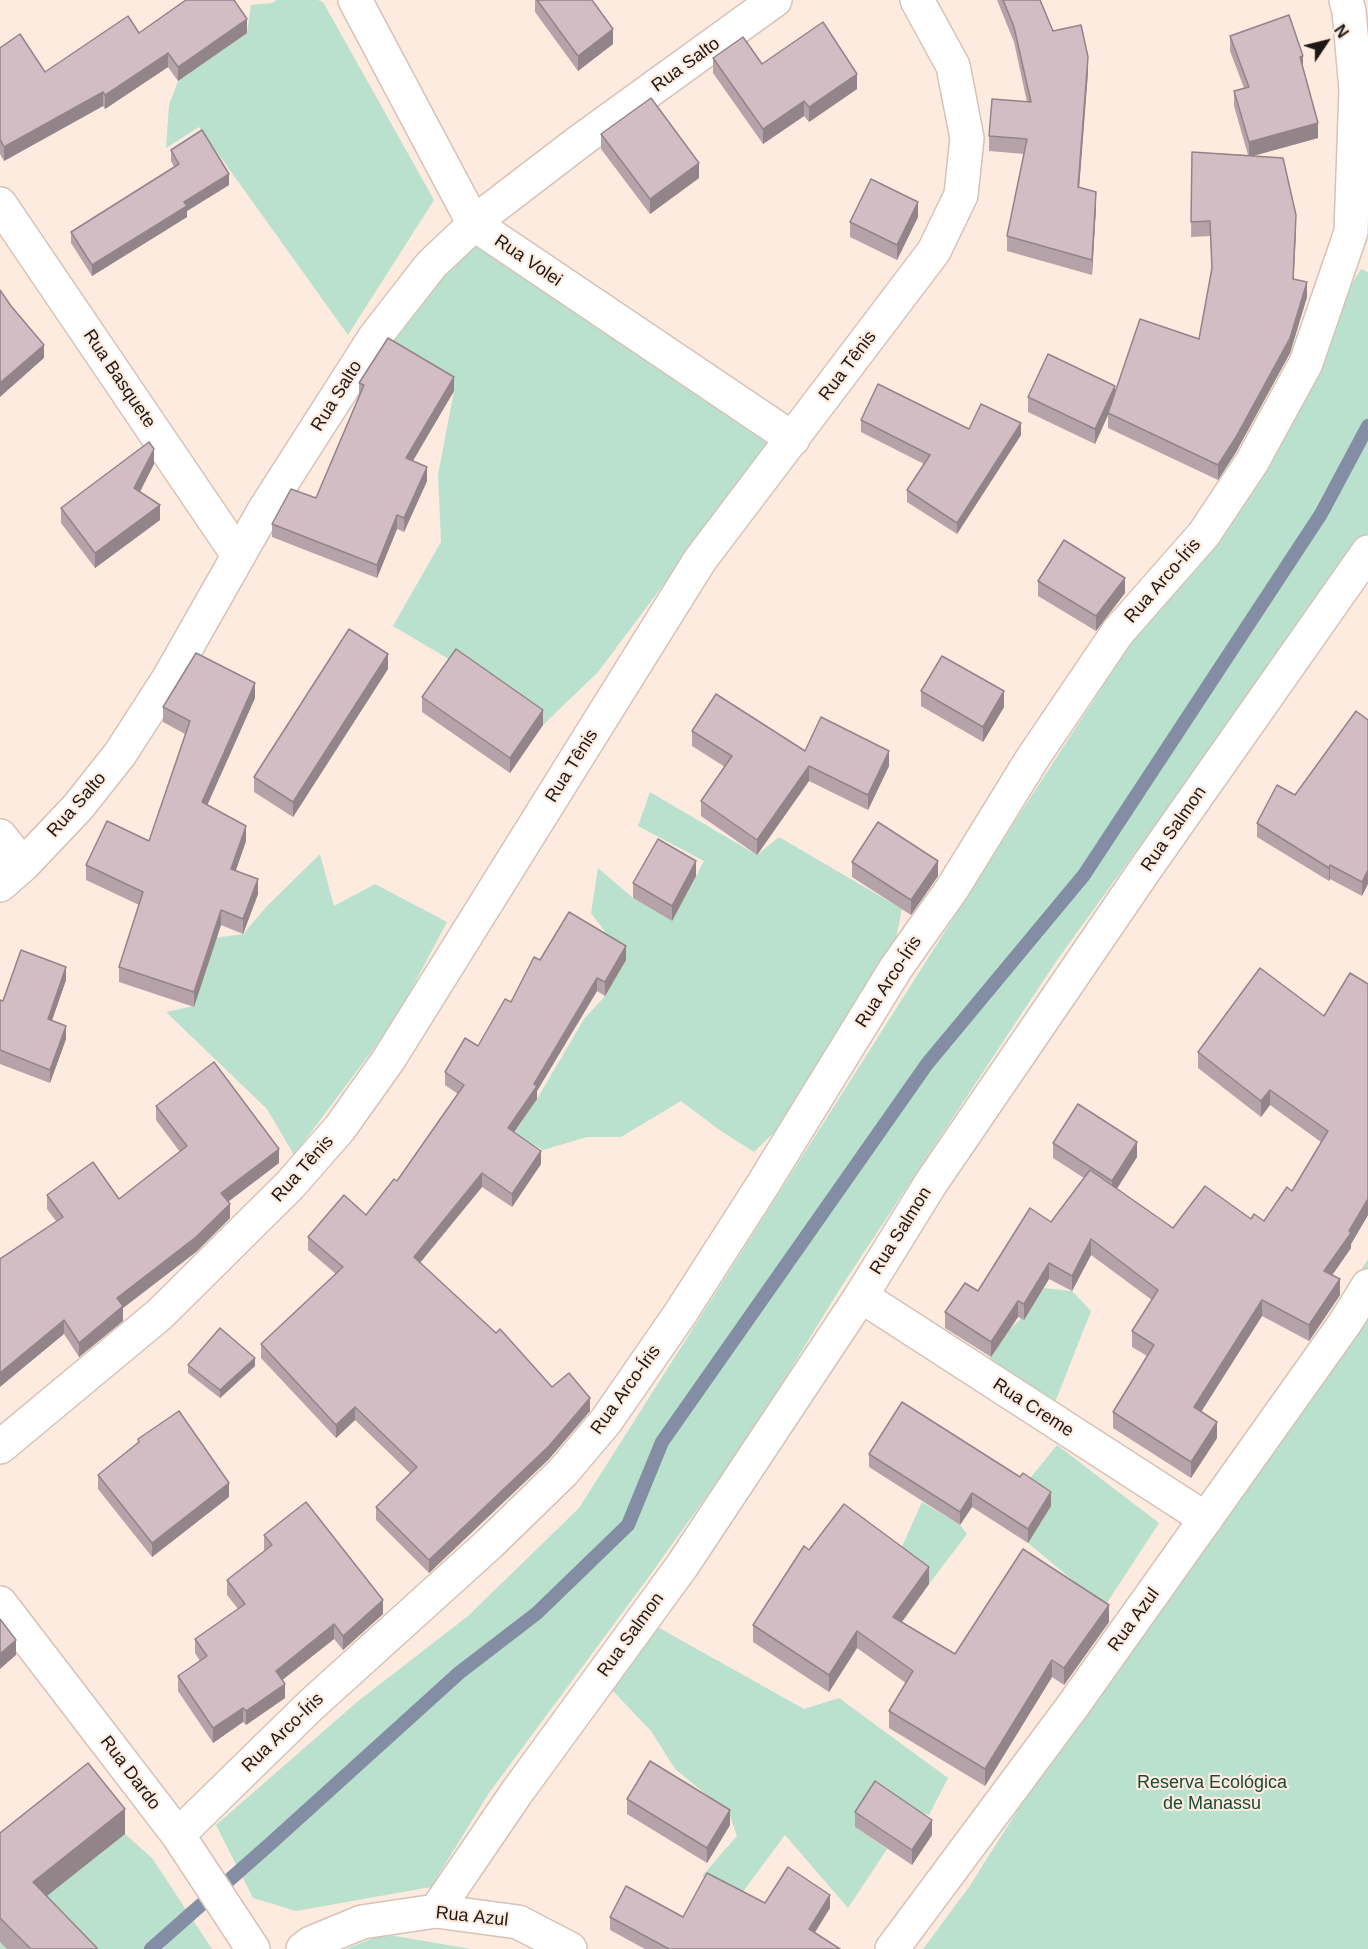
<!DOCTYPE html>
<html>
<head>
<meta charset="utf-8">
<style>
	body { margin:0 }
	#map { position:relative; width:1368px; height:1949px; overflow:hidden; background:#fdebdf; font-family:Arial,sans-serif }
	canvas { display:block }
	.north { position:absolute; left:1296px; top:12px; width:60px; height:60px; -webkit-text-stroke:4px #fdebdf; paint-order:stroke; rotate:55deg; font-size:16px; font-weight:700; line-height:24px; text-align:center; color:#1e1814 }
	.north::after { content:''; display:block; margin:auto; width:21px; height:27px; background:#1e1814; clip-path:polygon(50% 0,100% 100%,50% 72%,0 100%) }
</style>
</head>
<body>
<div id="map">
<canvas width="1368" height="1949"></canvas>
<div class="north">N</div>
</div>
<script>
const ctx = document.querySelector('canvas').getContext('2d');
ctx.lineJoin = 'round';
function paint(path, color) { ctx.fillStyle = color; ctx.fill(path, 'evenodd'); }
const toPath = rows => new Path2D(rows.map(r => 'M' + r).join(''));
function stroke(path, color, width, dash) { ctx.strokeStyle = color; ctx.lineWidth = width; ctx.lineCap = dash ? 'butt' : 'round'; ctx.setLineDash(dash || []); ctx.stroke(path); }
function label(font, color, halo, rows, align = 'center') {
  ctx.font = font + ' Arial,sans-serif'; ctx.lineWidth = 4.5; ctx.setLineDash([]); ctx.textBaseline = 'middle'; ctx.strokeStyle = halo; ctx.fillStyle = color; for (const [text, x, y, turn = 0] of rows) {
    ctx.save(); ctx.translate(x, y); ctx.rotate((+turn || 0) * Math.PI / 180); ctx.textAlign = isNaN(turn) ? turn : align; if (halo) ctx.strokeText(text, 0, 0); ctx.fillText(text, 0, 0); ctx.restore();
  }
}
paint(toPath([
	[277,0,318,0,323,2,434,200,348,335,199,127,166,148,169,105,178,81,247,33,251,5,272,3],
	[472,241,772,440,598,672,543,725,457,664,393,626,441,542,438,475,454,391,384,348,410,306],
	[1361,269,1368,272,1368,562,1278,654,1055,963,841,1287,749,1437,645,1582,489,1793,431,1887,296,1911,253,1898,216,1825,357,1702,468,1616,579,1508,1012,826,1131,643],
	[650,792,757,855,779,837,902,909,894,948,799,1108,754,1152,721,1131,681,1101,621,1137,587,1137,543,1150,514,1133,537,1099,584,1019,605,996,626,960,591,913,598,868,633,898,672,921,704,861,638,826],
	[320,854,334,906,375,884,447,922,395,1020,294,1155,267,1109,166,1012,194,1006,207,968,214,938,243,934,267,906],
	[1368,1259,1368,1949,923,1949,969,1887],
	[1044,1288,1072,1291,1091,1311,1054,1405,982,1369,1010,1329,1028,1312],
	[1057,1445,1159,1523,1103,1609,1077,1584,1028,1543,1051,1506,1023,1487],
	[922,1502,960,1525,967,1534,929,1584,896,1560],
	[654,1625,804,1709,839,1698,948,1778,929,1815,875,1797,855,1827,887,1849,848,1908,785,1835,739,1897,702,1876,737,1836,729,1813,675,1769,651,1731,612,1690],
	[125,1834,152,1858,212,1949,0,1949,1,1935,50,1893],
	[383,1934,471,1949,346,1949]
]), '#b9e1ce');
stroke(toPath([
	[151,1949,270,1844,459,1673,537,1613,628,1525,662,1442,927,1064,1084,875,1321,514,1368,426]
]), '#838ea4', 14);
const street = toPath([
	[355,0,474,224,793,439],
	[0,204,238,555],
	[0,836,23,865],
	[0,885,23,865,78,807,120,754,169,678,265,509,375,337,431,265,486,213,580,141,775,0],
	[861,1296,1206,1519],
	[0,1447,160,1314,290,1185,340,1128,389,1059,700,560,934,251,961,195,967,138,953,66,917,0],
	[0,1603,178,1835,253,1949],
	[178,1835,311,1705,489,1544,563,1472,606,1421,680,1314,762,1186,896,968,952,889,1032,759,1118,632,1204,534,1252,462,1306,363,1351,232,1356,89,1349,11,1346,0],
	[436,1911,517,1792,682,1566,861,1296,931,1183,1144,871,1368,552],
	[892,1949,1072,1707,1345,1323,1368,1286]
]);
const secondary = toPath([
	[303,1949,311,1943,362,1922,436,1911,518,1922,570,1949]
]);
stroke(street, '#d5c3b8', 36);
stroke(secondary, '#d5c3b8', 36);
stroke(street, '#fff', 33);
stroke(secondary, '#fff', 33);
paint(toPath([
	[535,0,592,0,613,44,578,71,535,12],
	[997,0,1040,0,1053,31,1088,72,1079,188,1096,207,1092,275,1007,251,1007,236,1024,154,989,151,989,136,1027,102,1014,42],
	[139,33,247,33,178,81,168,67,105,109,103,106,4,161,0,154,0,48,45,72],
	[1230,36,1303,70,1318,138,1253,156,1296,230,1293,280,1307,297,1290,353,1236,452,1218,480,1108,428,1108,415,1095,444,1028,412,1028,397,1115,394,1199,339,1212,271,1210,236,1191,237,1192,152,1248,155,1234,106,1234,91,1244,88,1230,51],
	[713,58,762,64,857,89,809,122,804,116,763,144,713,73],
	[601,134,699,178,650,214,601,149],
	[171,150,229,185,187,211,187,217,92,276,71,243,71,232,174,167,171,161],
	[918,217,897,260,850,237,850,222],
	[359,383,454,391,413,461,427,481,404,532,397,529,377,578,272,537,272,524,316,498,359,396],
	[861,420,969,429,1021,435,957,534,907,502,907,490,924,464,861,432],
	[154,464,140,492,160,520,95,568,61,523,61,508],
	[1038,581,1125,593,1096,631,1038,596],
	[388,669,293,817,254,792,254,777],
	[921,691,1004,707,983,742,921,706],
	[422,697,543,725,510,773,422,712],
	[255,698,207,805,246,841,236,870,258,894,243,934,221,925,194,1007,119,982,119,967,139,905,86,880,86,865,149,841,185,734,163,722,163,707],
	[1368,720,1362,896,1330,879,1329,881,1257,837,1257,823,1295,795],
	[692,731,805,751,889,766,868,810,809,781,757,855,701,816,701,801,725,767,692,746],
	[852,862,938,876,911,915,852,877],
	[696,876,672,921,633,898,633,883],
	[540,960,626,960,605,996,597,991,537,1091,537,1099,514,1132,541,1164,512,1207,482,1187,420,1263,552,1387,590,1411,549,1459,429,1573,376,1520,376,1507,410,1473,355,1420,336,1438,261,1358,261,1344,336,1274,308,1250,308,1237,366,1215,397,1181,458,1094,445,1085,445,1072,478,1046,511,1002],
	[66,980,52,1020,66,1039,50,1083,0,1064,0,1000,3,1001],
	[1368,984,1368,1215,1351,1244,1351,1248,1332,1275,1340,1295,1309,1341,1262,1316,1201,1412,1217,1438,1191,1478,1113,1428,1113,1412,1147,1356,1132,1347,1132,1331,1152,1300,1091,1255,1072,1291,1049,1279,1024,1320,1018,1317,991,1357,945,1328,945,1312,978,1291,1051,1222,1084,1178,1053,1158,1053,1143,1137,1157,1117,1189,1173,1228,1251,1219,1264,1221,1292,1191,1321,1142,1270,1105,1261,1117,1198,1068,1198,1052,1324,1016],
	[156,1106,279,1163,228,1202,230,1218,196,1252,123,1308,123,1321,79,1357,64,1334,56,1221,47,1209,47,1195,119,1199,180,1152,156,1120],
	[188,1365,255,1366,220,1398,188,1373],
	[138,1439,229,1497,152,1557,98,1489,98,1475,138,1443],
	[869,1454,1020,1477,1051,1506,1028,1543,972,1507,960,1525,869,1467],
	[264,1535,383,1614,343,1650,334,1639,282,1680,285,1698,246,1725,243,1722,213,1743,178,1691,178,1676,200,1661,195,1653,195,1639,238,1609,227,1595,227,1580,265,1551,264,1549],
	[809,1550,929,1584,902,1622,955,1654,1109,1622,1064,1685,1052,1677,985,1786,889,1728,889,1711,906,1683,857,1648,829,1692,753,1642,753,1625],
	[627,1799,730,1825,707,1863,627,1814],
	[855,1812,932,1835,912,1865,855,1827],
	[0,1833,125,1834,46,1896,97,1949,7,1949,0,1942],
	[765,1903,830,1908,815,1932,840,1949,645,1949,610,1930,610,1917,683,1917]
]), '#b5a3a9');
paint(toPath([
	[247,19,247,33,178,81,178,67],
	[613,29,613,44,578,71,578,56],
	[168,53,168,67,105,109,105,95],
	[1303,56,1303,71,1300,57],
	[1088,57,1088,72,1078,202,1078,187],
	[857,74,857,89,809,122,809,107],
	[103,92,103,106,4,161,4,147],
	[804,101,804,116,763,144,763,129],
	[1318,123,1318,138,1249,157,1249,142],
	[699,163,699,178,650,214,650,199],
	[229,174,229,185,187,211,187,217,92,276,92,265,184,202],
	[1096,192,1096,207,1092,275,1092,260],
	[918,202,918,217,897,260,897,245],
	[1296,215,1296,230,1293,294,1293,279],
	[1307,282,1307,297,1290,353,1236,452,1218,480,1218,465],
	[44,345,44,358,0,397,0,383],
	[454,377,454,391,406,472,406,458],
	[1115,386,1115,401,1108,413,1108,415,1095,444,1095,429],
	[1021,423,1021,435,957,534,957,523],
	[154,449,154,464,134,503,134,488],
	[427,467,427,481,404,532,404,518],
	[160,505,160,520,95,568,95,553],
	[397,515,397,529,377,578,377,565],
	[1125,578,1125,593,1096,631,1096,616],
	[388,654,388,669,293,817,293,802],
	[255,683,255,698,202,817,202,802],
	[1004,691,1004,707,983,742,983,727],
	[543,710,543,725,510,773,510,758],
	[889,751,889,766,868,810,868,795],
	[809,766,809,781,757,855,757,840],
	[246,826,246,841,231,884,231,869],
	[696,861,696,876,672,921,672,906],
	[938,861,938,876,911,915,911,900],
	[1330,865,1330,879,1329,881,1329,868],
	[1368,870,1368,884,1362,896,1362,882],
	[258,879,258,894,243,934,243,919],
	[221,910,221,925,194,1007,194,992],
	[626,946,626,960,605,996,605,982],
	[66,967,66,980,48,1032,48,1019],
	[597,978,597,991,537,1091,537,1099,508,1141,508,1128,534,1084],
	[66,1026,66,1039,50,1083,50,1070],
	[1270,1090,1270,1105,1261,1117,1261,1101],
	[1137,1142,1137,1157,1112,1196,1112,1181],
	[279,1149,279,1163,221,1207,221,1193],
	[541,1151,541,1164,512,1207,512,1194],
	[482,1173,482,1187,414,1270,414,1257],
	[1368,1199,1368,1215,1351,1244,1351,1248,1324,1287,1324,1271],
	[230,1204,230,1218,196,1252,123,1308,123,1321,79,1357,79,1343,117,1298],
	[1091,1239,1091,1255,1072,1291,1072,1276],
	[1049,1263,1049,1279,1024,1320,1024,1304],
	[1340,1279,1340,1295,1309,1341,1309,1325],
	[1262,1300,1262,1316,1194,1423,1194,1407],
	[1018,1301,1018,1317,991,1357,991,1342],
	[64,1320,64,1334,0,1387,0,1373],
	[255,1358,255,1366,220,1398,220,1390],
	[590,1398,590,1411,549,1459,429,1573,429,1560],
	[355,1407,355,1420,336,1438,336,1425],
	[1217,1422,1217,1438,1191,1478,1191,1462],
	[229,1483,229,1497,152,1557,152,1543],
	[1051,1492,1051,1506,1028,1543,1028,1529],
	[972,1493,972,1507,960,1525,960,1512],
	[929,1567,929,1584,893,1634,893,1617],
	[383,1600,383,1614,343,1650,343,1636],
	[1109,1605,1109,1622,1064,1685,1064,1668],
	[334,1624,334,1639,276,1685,276,1671],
	[857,1631,857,1648,829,1692,829,1675],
	[16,1640,16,1655,0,1669,0,1654],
	[1052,1660,1052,1677,985,1786,985,1769],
	[285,1684,285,1698,246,1725,246,1711],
	[243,1708,243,1722,213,1743,213,1728],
	[125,1809,125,1834,33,1907,33,1882],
	[730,1810,730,1825,707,1863,707,1848],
	[932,1820,932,1835,912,1865,912,1850],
	[830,1895,830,1908,809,1942,809,1929]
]), '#938489');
const building = toPath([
	[186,0,234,0,247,19,178,67,168,53,105,95,103,92,4,147,0,139,0,48,20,34,45,72,128,16,139,33,186,0],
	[537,0,592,0,613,29,578,56,537,0],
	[1003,0,1040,0,1053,31,1081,25,1088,57,1078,187,1096,192,1092,260,1007,236,1027,139,989,136,992,99,1031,102,1014,27,1003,0],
	[1289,15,1303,56,1300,57,1318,123,1249,142,1234,91,1249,87,1230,36,1289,15],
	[823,22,857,74,809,107,804,101,763,129,713,58,743,37,762,64,823,22],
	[651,98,699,163,650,199,601,134,651,98],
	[202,130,229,174,184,202,187,206,92,265,71,232,179,164,171,150,202,130],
	[1192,152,1283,158,1296,215,1293,279,1307,282,1290,338,1236,437,1218,465,1108,413,1140,319,1199,339,1212,268,1210,221,1191,222,1192,152],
	[871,179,918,202,897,245,850,222,871,179],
	[0,290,11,306,44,345,0,383,0,290],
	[388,338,454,377,406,458,427,467,404,518,397,515,377,565,272,524,291,489,316,498,364,385,359,383,388,338],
	[1048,354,1115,386,1095,429,1028,397,1048,354],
	[878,384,969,429,981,404,1021,423,957,523,907,490,930,455,861,420,878,384],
	[149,442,154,449,134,488,160,505,95,553,61,508,149,442],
	[1064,540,1125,578,1096,616,1038,581,1064,540],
	[349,629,388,654,293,802,254,777,349,629],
	[456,649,543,710,510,758,422,697,456,649],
	[196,653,255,683,202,802,246,826,231,869,258,879,243,919,221,910,194,992,119,967,143,892,86,865,107,821,149,841,190,721,163,707,196,653],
	[942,656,1004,691,983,727,921,691,942,656],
	[716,694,805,751,821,717,889,751,868,795,809,766,757,840,701,801,732,756,692,731,716,694],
	[1356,711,1368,720,1368,870,1362,882,1330,865,1329,868,1257,823,1277,785,1295,795,1356,711],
	[878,822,938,861,911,900,852,862,878,822],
	[658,839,696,861,672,906,633,883,658,839],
	[569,912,626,946,605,982,597,978,534,1084,537,1086,508,1128,541,1151,512,1194,482,1173,414,1257,496,1333,500,1329,552,1387,569,1373,590,1398,549,1446,429,1560,376,1507,417,1467,355,1407,336,1425,261,1344,343,1267,308,1237,344,1195,366,1215,394,1179,397,1181,464,1085,445,1072,465,1038,478,1046,505,999,511,1002,534,957,540,960,569,912],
	[21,950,66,967,48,1019,66,1026,50,1070,0,1050,0,1000,3,1001,21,950],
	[1260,968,1324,1016,1350,973,1368,984,1368,1199,1349,1231,1351,1233,1324,1271,1340,1279,1309,1325,1262,1300,1194,1407,1217,1422,1191,1462,1113,1412,1154,1345,1132,1331,1158,1290,1091,1239,1072,1276,1049,1263,1024,1304,1018,1301,991,1342,945,1312,965,1283,978,1291,1030,1208,1051,1222,1090,1170,1173,1228,1205,1186,1251,1219,1254,1214,1264,1221,1287,1187,1292,1191,1328,1131,1270,1090,1261,1101,1198,1052,1260,968],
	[214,1062,279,1149,221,1193,230,1204,196,1237,117,1298,123,1306,79,1343,64,1320,0,1373,0,1259,63,1217,47,1195,93,1162,119,1199,187,1146,156,1106,214,1062],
	[1078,1104,1137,1142,1112,1181,1053,1143,1078,1104],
	[220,1328,255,1358,220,1390,188,1365,220,1328],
	[902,1402,1020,1477,1023,1473,1051,1492,1028,1529,972,1493,960,1512,869,1454,902,1402],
	[179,1411,229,1483,152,1543,98,1475,139,1442,138,1439,179,1411],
	[306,1502,383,1600,343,1636,334,1624,276,1671,285,1684,246,1711,243,1708,213,1728,178,1676,207,1656,195,1639,245,1604,227,1580,272,1545,264,1535,306,1502],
	[844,1504,929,1567,893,1617,955,1654,1023,1549,1109,1605,1064,1668,1052,1660,985,1769,889,1711,913,1671,857,1631,829,1675,753,1625,804,1546,809,1550,844,1504],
	[0,1619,16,1640,0,1654,0,1619],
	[650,1761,730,1810,707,1848,627,1799,650,1761],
	[88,1763,125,1809,33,1882,97,1948,96,1949,31,1949,0,1918,0,1833,88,1763],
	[875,1781,932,1820,912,1850,855,1812,875,1781],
	[788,1867,830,1895,809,1929,840,1949,669,1949,610,1917,626,1886,683,1917,707,1873,765,1903,788,1867]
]);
paint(building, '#d2bdc4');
stroke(building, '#938489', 1.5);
label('18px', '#1e1814', '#fdebdf', [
	["Rua Salto",686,65,-36],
	["Rua Volei",528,261,34],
	["Rua Tênis",848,366,-53],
	["Rua Basquete",119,379,56],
	["Rua Salto",337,396,-58],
	["Rua Arco-Íris",1163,581,-49],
	["Rua Tênis",572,766,-58],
	["Rua Salto",77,805,-49],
	["Rua Salmon",1174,829,-55],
	["Rua Arco-Íris",889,982,-57],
	["Rua Tênis",303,1169,-48],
	["Rua Salmon",901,1231,-58],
	["Rua Arco-Íris",626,1390,-54],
	["Rua Creme",1033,1408,33],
	["Rua Azul",1134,1620,-54],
	["Rua Salmon",631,1635,-54],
	["Rua Arco-Íris",283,1733,-44],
	["Rua Dardo",130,1773,53],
	["Rua Azul",472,1917,6]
]);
label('18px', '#174b37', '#fdebdf', [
	["Reserva Ecológica",1212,1783],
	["de Manassu",1212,1804]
]);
</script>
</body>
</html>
